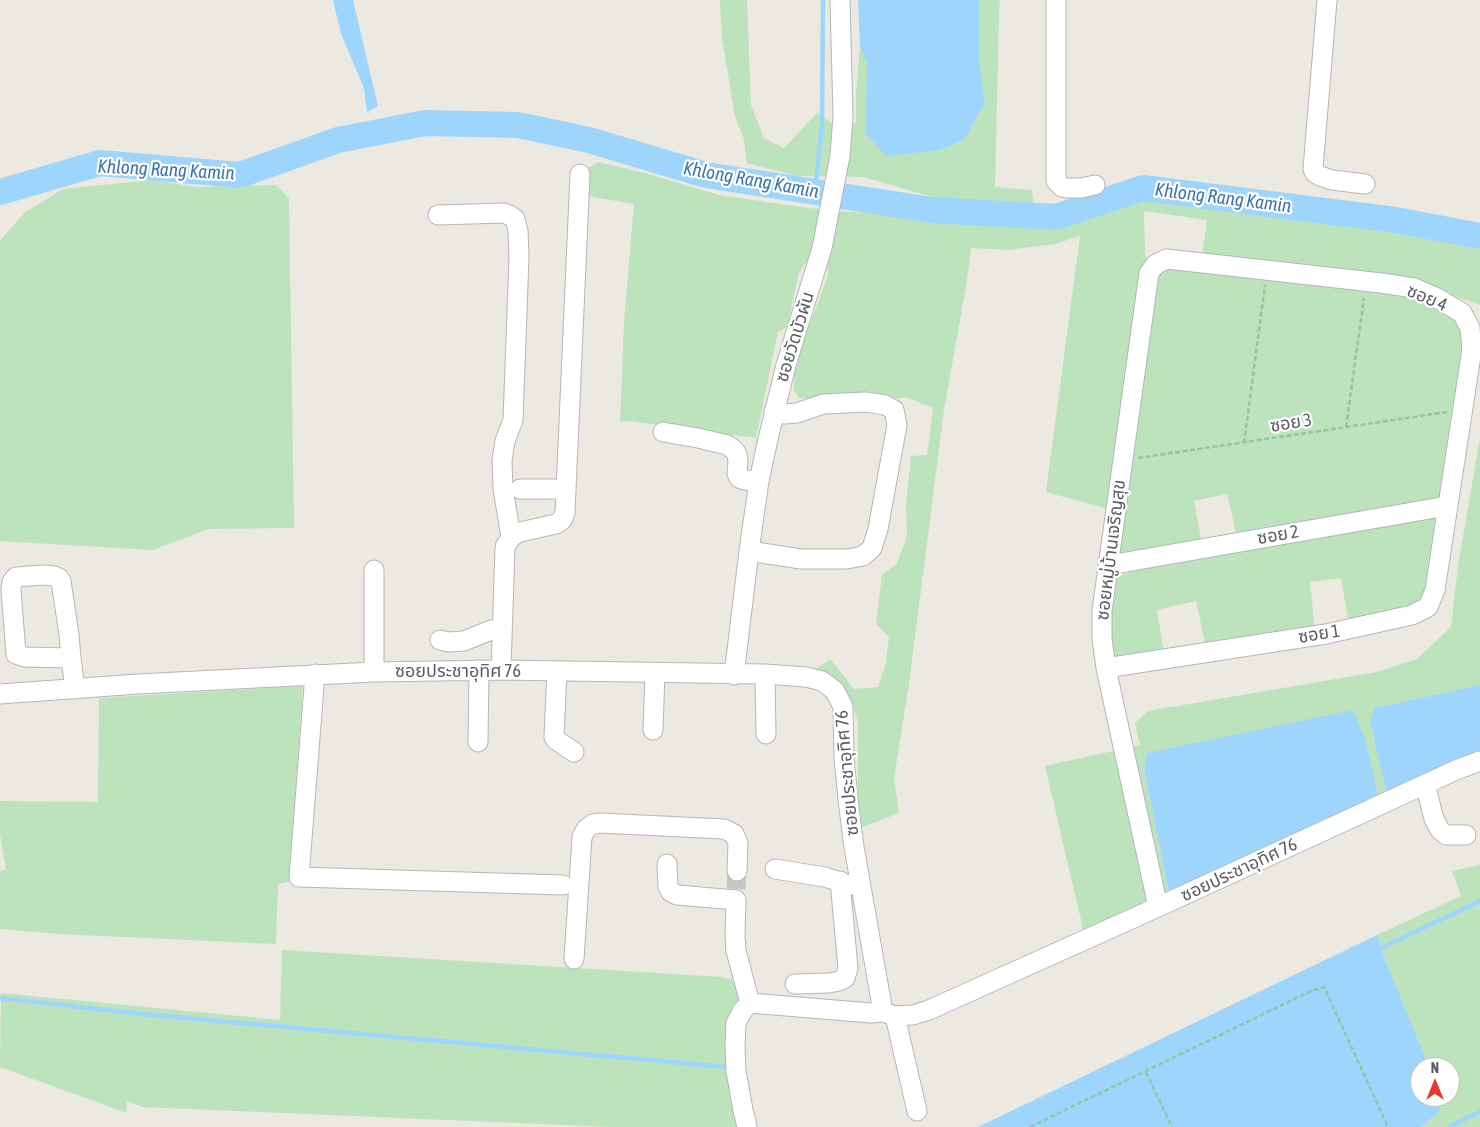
<!DOCTYPE html>
<html>
<head>
<meta charset="utf-8">
<style>
	body { margin:0 }
	#map { position:relative; width:1480px; height:1127px; overflow:hidden; background:#ece9e0; font-family:"Asap Condensed",sans-serif }
	canvas { display:block }
	.north { position:absolute; left:1410px; top:1057px; width:50px; height:50px; box-sizing:border-box; background:#fff; border:1px solid #bdbec0; border-radius:50%; rotate:0deg; font-size:14px; font-weight:700; line-height:20px; text-align:center; color:#595c61 }
	.north::after { content:''; display:block; margin:auto; width:18px; height:22px; background:#e5392c; clip-path:polygon(50% 0,100% 100%,50% 72%,0 100%) }
</style>
</head>
<body>
<div id="map">
<canvas width="1480" height="1127"></canvas>
<div class="north">N</div>
</div>
<script>
const ctx = document.querySelector('canvas').getContext('2d');
ctx.lineJoin = 'round';
function paint(path, color) { ctx.fillStyle = color; ctx.fill(path, 'evenodd'); }
const toPath = rows => new Path2D(rows.map(r => 'M' + r).join(''));
function stroke(path, color, width, dash) { ctx.strokeStyle = color; ctx.lineWidth = width; ctx.lineCap = dash ? 'butt' : 'round'; ctx.setLineDash(dash || []); ctx.stroke(path); }
function label(font, color, halo, rows, align = 'center') {
  ctx.font = font + ' "Asap Condensed","Noto Sans Thai",sans-serif'; ctx.lineWidth = 4.5; ctx.setLineDash([]); ctx.textBaseline = 'middle'; ctx.strokeStyle = halo; ctx.fillStyle = color; for (const [text, x, y, turn = 0] of rows) {
    ctx.save(); ctx.translate(x, y); ctx.rotate((+turn || 0) * Math.PI / 180); ctx.textAlign = isNaN(turn) ? turn : align; if (halo) ctx.strokeText(text, 0, 0); ctx.fillText(text, 0, 0); ctx.restore();
  }
}
paint(toPath([
	[720,0,747,0,751,105,764,138,784,148,817,113,832,123,856,123,856,92,860,47,867,63,867,89,985,102,979,61,979,0,1000,0,999,15,995,187,1032,190,1034,209,929,196,863,177,797,176,747,163,744,139,735,117,722,38],
	[599,162,645,173,719,195,808,208,853,212,976,217,992,222,1033,224,1071,221,1143,194,1192,197,1381,223,1480,243,1480,305,1430,288,1202,257,1207,220,1144,211,1145,253,1147,265,1108,509,1046,492,1080,236,1055,244,1008,250,971,248,967,281,944,410,909,684,894,778,899,813,858,829,858,721,849,698,813,671,830,659,854,689,878,687,886,663,889,637,876,624,882,574,896,565,907,537,906,504,911,456,927,455,933,408,908,398,799,398,794,390,794,367,828,275,827,263,813,257,807,261,799,272,787,327,778,332,756,438,630,421,620,422,624,323,634,204,587,196,585,169],
	[152,180,195,187,276,185,289,198,294,528,208,529,153,550,0,541,0,241,24,213,63,189],
	[1171,265,1410,292,1457,315,1466,331,1424,604,1349,625,1341,578,1310,582,1315,631,1206,648,1196,601,1157,610,1164,653,1113,663,1109,607,1114,578,1138,569,1247,551,1247,531,1236,532,1227,494,1194,501,1202,543,1116,555,1154,281,1160,270],
	[1480,438,1480,685,1374,708,1370,722,1387,795,1379,798,1366,742,1147,753,1144,768,1169,894,1084,933,1045,766,1140,745,1135,723,1148,711,1377,672,1417,659,1451,627,1458,566],
	[303,686,289,882,278,884,276,944,59,934,0,929,0,871,6,870,0,835,0,801,98,802,99,698],
	[1480,865,1480,1127,1422,1127,1440,1110,1438,1097,1450,1097,1450,1067,1429,1067,1393,981,1377,935,1461,896,1452,871],
	[282,950,722,977,740,982,737,1127,611,1127,143,1107,126,1101,127,1113,0,1067,1,993,280,1020]
]), '#bce3bc');
paint(toPath([
	[333,0,353,0,378,106,367,112,364,88,341,34],
	[858,0,979,0,979,61,985,102,964,140,939,150,886,156,866,134,867,63,860,47],
	[1480,685,1480,755,1387,795,1370,722,1374,708],
	[1353,710,1366,742,1379,798,1169,894,1144,768,1147,753],
	[1377,935,1386,962,1429,1067,1420,1067,1420,1097,1438,1097,1440,1110,1422,1127,978,1127]
]), '#9ed5fd');
stroke(toPath([
	[815,192,822,124,823,0],
	[1377,950,1480,901],
	[0,998,142,1014,726,1067],
	[1449,1127,1480,1112]
]), '#9ed5fd', 4.5);
stroke(toPath([
	[0,192,100,163,240,175,338,140,425,123,518,125,589,140,706,175,932,210,1055,217,1143,188,1396,220,1480,236]
]), '#9ed5fd', 26);
stroke(toPath([
	[736,889,737,871]
]), '#c7c6c0', 19, [19, 9]);
const minor = toPath([
	[1056,0,1056,181,1062,187,1067,188,1081,188,1095,185],
	[1327,0,1313,169,1315,173,1320,176,1332,180,1365,184],
	[438,215,504,213,511,216,515,219,518,231,519,257,513,420,505,441,502,461,503,489,511,537],
	[663,432,698,438,727,445,733,449,737,454,738,462,737,474,739,478,744,480,759,481],
	[520,489,566,489],
	[749,551,801,559,847,559,863,556,872,548,878,529,897,425,894,410,885,405,866,402,823,404,797,413,785,414,774,411],
	[1109,565,1447,506],
	[374,570,374,672],
	[440,640,449,642,464,641,491,630,502,629],
	[71,658,25,657,16,654,11,589,12,582,14,579,16,577,43,575,54,576,59,578,61,581,69,635,71,658,75,689],
	[1106,668,1326,634,1412,615,1428,607,1435,590,1472,349,1470,328,1462,313,1437,298,1414,288,1381,283,1167,259,1156,264,1149,273,1102,610,1102,639,1106,668,1158,907],
	[501,670,505,547,511,537,520,532,556,524,562,520,565,513,580,174],
	[557,671,554,737,556,740,574,752],
	[315,674,299,877,563,885],
	[765,674,766,734],
	[734,675,749,551,759,481,768,439,786,365,822,248,840,156,843,116,840,0],
	[0,694,138,684,374,672,501,670,765,674,806,677,822,681,835,691,843,707,844,758,849,808,854,847,883,1012,895,1016,913,1015,929,1010,1158,907,1456,770,1480,761],
	[653,730,655,673],
	[478,742,479,670],
	[1425,784,1434,819,1440,830,1446,835,1466,835],
	[667,864,668,887,671,892,677,895,736,900,735,936,736,951,750,1003],
	[775,869,825,877,849,885],
	[574,959,582,837,586,829,593,824,600,823,724,829,734,834,738,843,737,871],
	[795,984,829,983,839,981,845,978,848,968,840,881],
	[895,1016,917,1111],
	[747,1127,743,1110,736,1071,735,1046,736,1023,743,1010,750,1003,871,1013,883,1012]
]);
stroke(minor, '#b3b6bb', 21);
stroke(toPath([
	[1346,427,1364,298],
	[1244,443,1265,285],
	[1138,458,1447,412],
	[1146,1072,1172,1127],
	[1030,1127,1311,991,1324,987,1388,1127]
]), '#95c4a2', 2.5, [5, 2.5]);
stroke(minor, '#fff', 19);
label('18px', '#595c61', '#fff', [
	["ซอย 4",1427,298,23],
	["ซอยวัดบัวผัน",795,337,-73],
	["ซอย 3",1291,423,-9],
	["ซอย 2",1278,535,-10],
	["ซอยหมู่บ้านเจริญสุข",1111,550,-83],
	["ซอย 1",1319,634,-9],
	["ซอยประชาอุทิศ 76",458,671],
	["ซอยประชาอุทิศ 76",847,773,-95],
	["ซอยประชาอุทิศ 76",1239,870,-25]
]);
label('italic 19px', '#3d75ae', '#fff', [
	["Khlong Rang Kamin",166,170,3],
	["Khlong Rang Kamin",751,180,10],
	["Khlong Rang Kamin",1223,198,7]
]);
</script>
</body>
</html>
